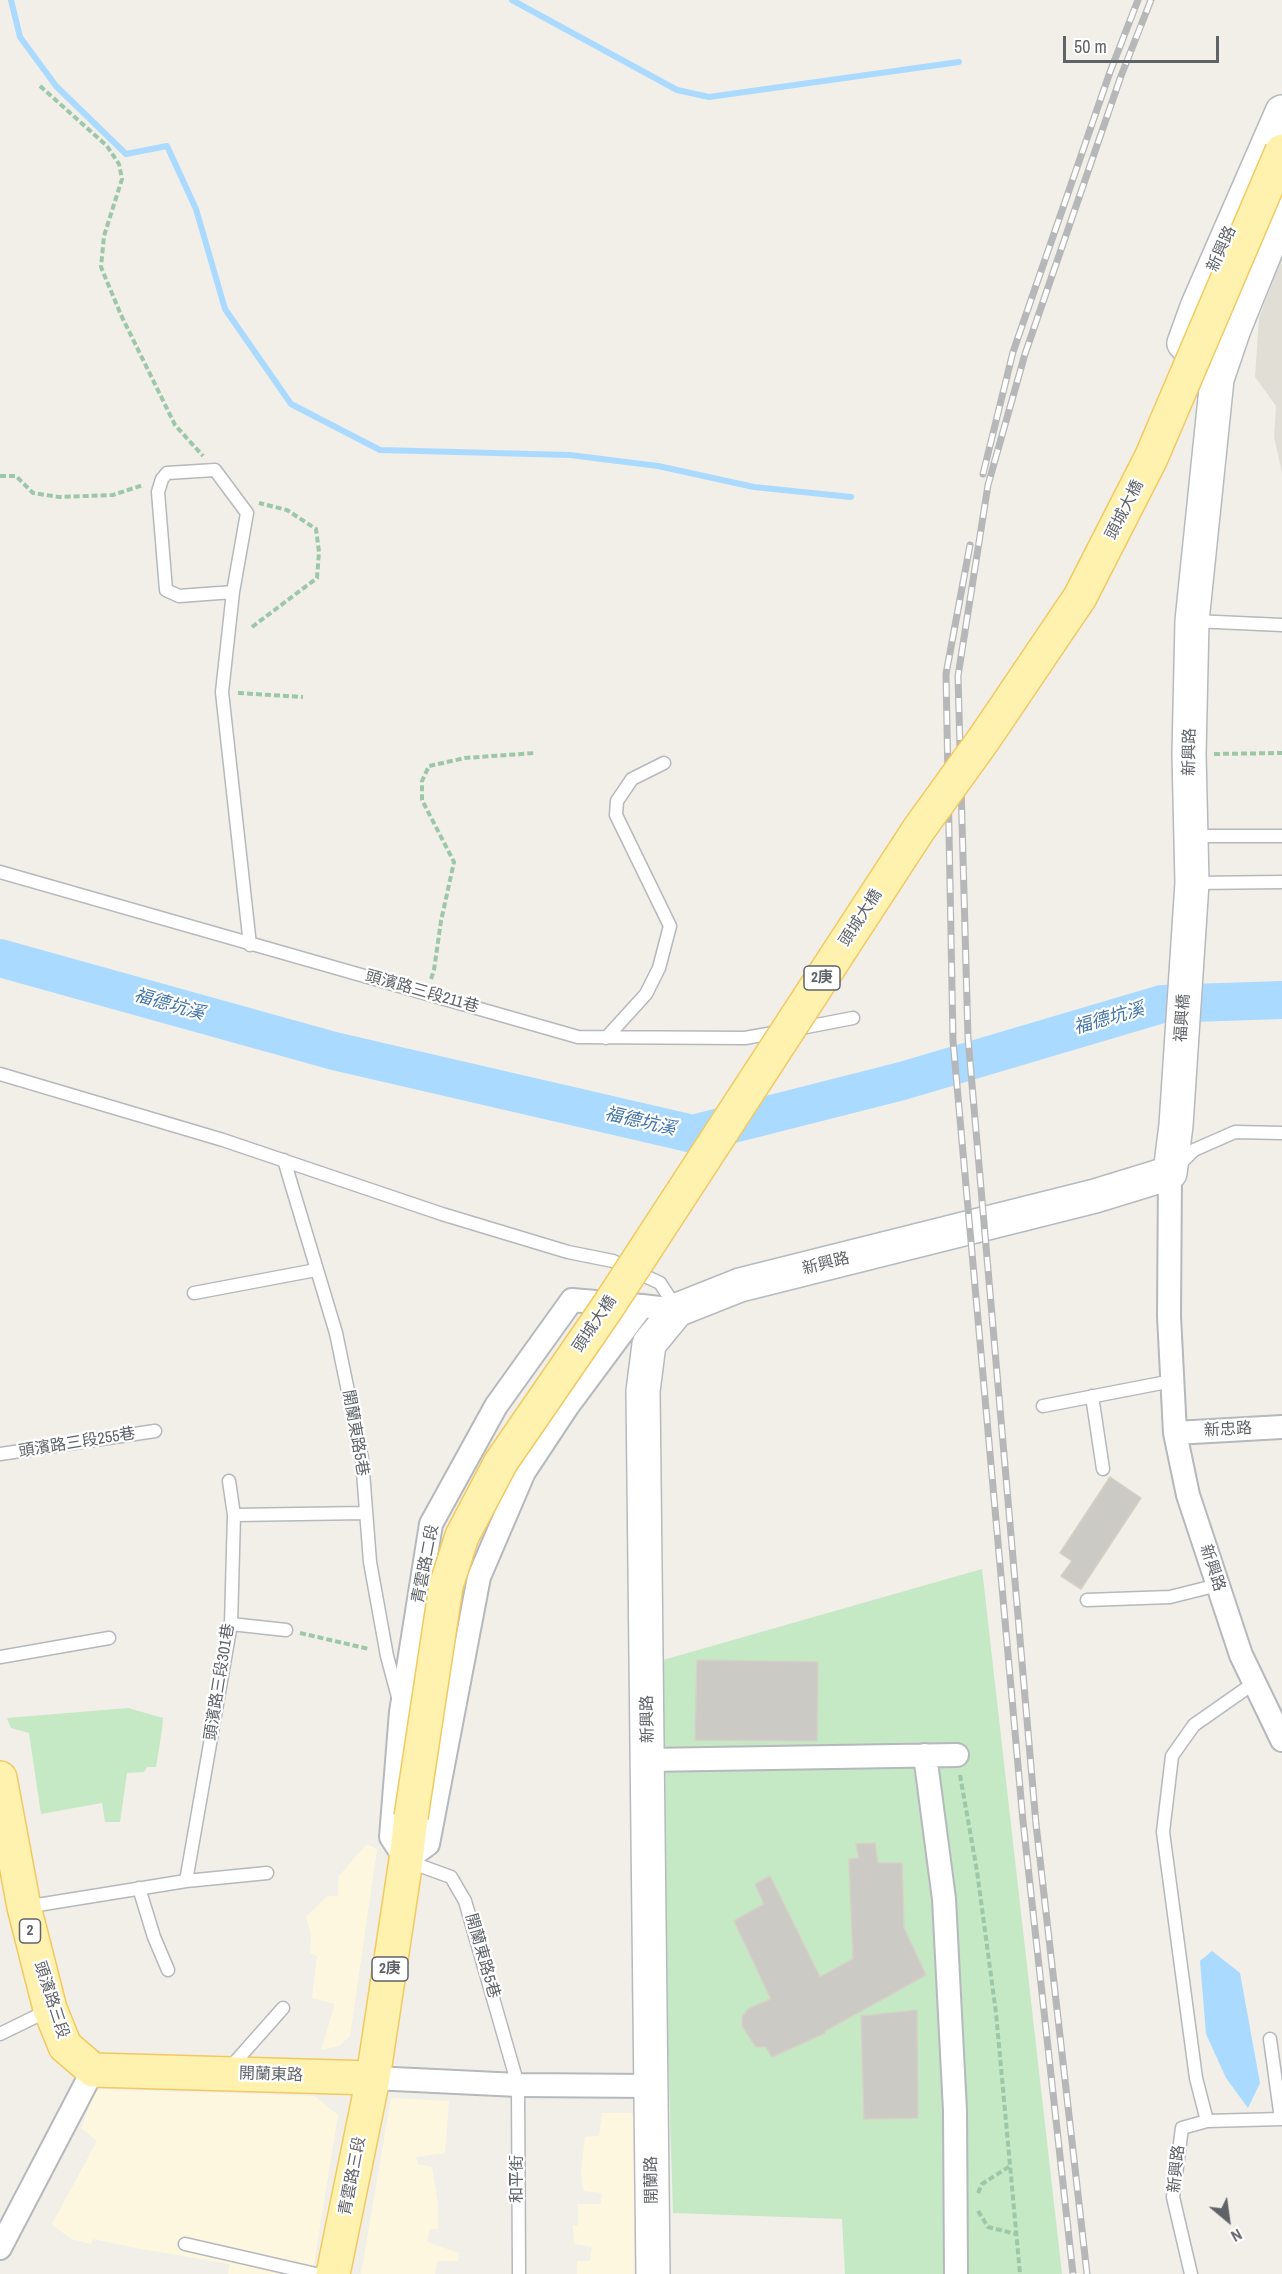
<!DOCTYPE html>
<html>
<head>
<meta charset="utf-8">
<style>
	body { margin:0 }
	#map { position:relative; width:1282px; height:2274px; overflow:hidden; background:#f1efe8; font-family:"Archivo Narrow",sans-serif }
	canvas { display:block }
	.north { position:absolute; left:1198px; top:2190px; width:60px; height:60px; -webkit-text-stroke:4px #fff; paint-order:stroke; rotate:151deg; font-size:16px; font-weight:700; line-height:24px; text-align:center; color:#5f6368 }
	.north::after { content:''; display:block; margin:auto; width:21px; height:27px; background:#5f6368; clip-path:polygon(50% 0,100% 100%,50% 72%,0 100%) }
	.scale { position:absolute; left:1063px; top:36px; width:156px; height:27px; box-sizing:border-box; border:3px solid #5f6368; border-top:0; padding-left:8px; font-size:18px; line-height:21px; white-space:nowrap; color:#5f6368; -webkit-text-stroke:4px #fff; paint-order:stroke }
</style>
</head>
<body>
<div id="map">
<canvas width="1282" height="2274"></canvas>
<div class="north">N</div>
<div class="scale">50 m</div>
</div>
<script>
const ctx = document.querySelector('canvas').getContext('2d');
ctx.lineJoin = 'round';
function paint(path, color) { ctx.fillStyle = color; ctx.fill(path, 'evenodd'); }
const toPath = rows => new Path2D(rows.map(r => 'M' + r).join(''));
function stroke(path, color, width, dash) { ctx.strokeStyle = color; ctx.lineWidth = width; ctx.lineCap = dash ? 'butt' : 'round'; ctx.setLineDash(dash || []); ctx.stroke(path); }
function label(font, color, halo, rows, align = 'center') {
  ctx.font = font + ' "Archivo Narrow","Noto Sans TC",sans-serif'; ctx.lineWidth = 4.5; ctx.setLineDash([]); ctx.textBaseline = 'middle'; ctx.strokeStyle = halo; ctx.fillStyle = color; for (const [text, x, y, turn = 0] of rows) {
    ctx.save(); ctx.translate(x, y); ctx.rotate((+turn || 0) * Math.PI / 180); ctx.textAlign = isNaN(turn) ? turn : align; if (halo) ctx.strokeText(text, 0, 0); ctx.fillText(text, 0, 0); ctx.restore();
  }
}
paint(toPath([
	[367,1844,377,1849,350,2036,339,2046,321,2050,335,2004,312,1998,317,1956,310,1953,311,1934,306,1917,327,1896,338,1896,338,1877],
	[96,2089,314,2096,338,2115,314,2264,306,2274,228,2274,230,2264,141,2249,93,2239,91,2244,71,2239,52,2224,97,2141,81,2128],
	[391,2098,449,2101,445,2153,416,2157,418,2164,432,2167,438,2203,438,2229,430,2229,427,2242,459,2253,458,2261,437,2261,435,2274,361,2274],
	[602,2113,637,2113,634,2274,577,2274,577,2261,590,2261,592,2247,574,2244,573,2225,578,2226,578,2204,601,2204,602,2193,583,2191,581,2172,585,2137,599,2136]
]), '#fef7e0');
paint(toPath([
	[1282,257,1282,473,1274,437,1276,406,1255,377,1259,318]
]), '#e1ded6');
paint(toPath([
	[982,1569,1062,2274,845,2274,842,2219,673,2213,656,1662],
	[128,1708,163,1718,162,1730,156,1767,147,1767,144,1772,127,1773,120,1822,105,1822,102,1803,41,1814,29,1733,11,1728,7,1718]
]), '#c5e8c5');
paint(toPath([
	[1212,1951,1240,1973,1260,2083,1248,2108,1226,2078,1206,2034,1200,1961]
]), '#aadaff');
stroke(toPath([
	[11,0,20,37,56,86,126,154,167,146,196,209,225,309,291,404,380,450,570,455,658,466,754,487,851,497],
	[512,0,677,90,709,97,959,62]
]), '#aadaff', 6);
stroke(toPath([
	[0,958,334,1051,693,1134,902,1081,1162,1004,1282,1000]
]), '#aadaff', 38);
const building = toPath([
	[1110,1477,1141,1498,1081,1589,1061,1576,1072,1561,1060,1553,1110,1477],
	[697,1660,818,1662,817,1741,695,1740,697,1660],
	[875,1843,878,1863,902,1863,904,1928,926,1975,825,2031,825,2033,772,2057,766,2047,756,2047,742,2026,742,2017,748,2009,771,1999,734,1921,764,1904,755,1884,770,1876,820,1977,853,1959,849,1859,859,1858,856,1844,875,1843],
	[917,2010,918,2118,864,2119,861,2016,917,2010]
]);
paint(building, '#cccac5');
stroke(building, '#d6d1c6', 1.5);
const lane = toPath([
	[233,592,179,596,166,590,158,492,162,479,167,473,215,470,247,513,233,592,222,692,250,945],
	[1194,621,1282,625],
	[1193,836,1282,836],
	[0,872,578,1037,745,1038,779,1032],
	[1193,883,1282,882],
	[796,1029,853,1018],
	[606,1038,646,994,659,968,670,926,616,815,617,801,632,779,664,763],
	[0,1074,223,1140,442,1214,568,1252,613,1261,660,1283,677,1309],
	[284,1160,336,1333,362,1459,370,1562,387,1656,398,1697],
	[1179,1165,1194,1150,1235,1132,1282,1133],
	[194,1293,316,1270],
	[1092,1396,1103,1469],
	[1043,1406,1172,1381],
	[0,1454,155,1431],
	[234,1515,365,1513],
	[1087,1600,1170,1597,1218,1585],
	[231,1624,286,1630],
	[0,1657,109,1638],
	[407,1861,451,1877,465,1901,518,2085,519,2274],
	[186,1881,231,1624,234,1515,229,1481],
	[139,1888,154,1937,168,1970],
	[25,1907,186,1881,267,1873],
	[0,2034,49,2010],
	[1270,2039,1281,2119],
	[228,2070,283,2008],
	[1207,2121,1196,2078,1163,1832,1172,1756,1194,1725,1254,1683],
	[185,2244,316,2274],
	[1191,2274,1173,2197,1182,2128,1207,2121,1282,2119]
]);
const street = toPath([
	[1170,1173,1169,1316,1175,1433,1188,1495,1241,1655,1282,1740],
	[642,1306,567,1407,524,1472,479,1577,428,1844,406,1860,391,1837,401,1712,431,1524,496,1406,572,1300,642,1306,677,1310],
	[1175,1433,1282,1427],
	[925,1755,944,1899,955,2111,956,2274],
	[648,1760,957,1755],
	[373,2078,518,2085,651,2086],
	[0,2248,93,2070]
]);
const secondary = toPath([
	[1199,360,1184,343,1197,307,1282,112],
	[653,2274,643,1391,649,1344,677,1310,740,1285,1095,1196,1170,1173,1176,1125,1192,883,1189,754,1192,621,1217,379,1234,329,1282,211]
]);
const primary = toPath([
	[0,1778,24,1907,50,2009,65,2046,93,2070,373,2078],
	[333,2274,373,2078,406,1860,411,1817]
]);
stroke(lane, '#b5b8bc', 15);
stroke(street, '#b5b8bc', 26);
stroke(secondary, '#b6babf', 36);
stroke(primary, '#f2c960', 36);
stroke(toPath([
	[40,86,107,146,119,164,122,179,104,236,101,267,121,315,175,425,203,456],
	[0,476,16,476,33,493,59,497,113,495,143,485],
	[252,627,317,578,319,552,316,529,287,510,259,503],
	[238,693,303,697],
	[1214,754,1282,753],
	[431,979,434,970,441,921,454,862,422,800,422,781,429,766,465,758,535,753],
	[300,1633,369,1649],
	[960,1775,977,1871,996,2013,1020,2274],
	[978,2193,982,2184,1010,2166],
	[978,2211,988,2227,1016,2234]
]), '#9cc7a9', 4, [6, 3]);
stroke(lane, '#fff', 12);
stroke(street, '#fff', 22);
stroke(secondary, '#fff', 33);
stroke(primary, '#fff2af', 33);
const rail = toPath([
	[983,474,1013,352,1110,72,1138,0],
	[970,545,946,674,953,1041,1023,1821,1073,2274],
	[1087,2274,1036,1824,968,1038,958,676,988,485,1025,354,1121,76,1151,0]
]);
stroke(rail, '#b6b7b8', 7);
stroke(rail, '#fff', 4.5, [14]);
const primaryBridge = toPath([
	[411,1817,446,1586,462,1536,501,1462,607,1308,919,829,984,739,1080,597,1151,458,1282,151]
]);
stroke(primaryBridge, '#f2c960', 36, []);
stroke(primaryBridge, '#fff2af', 33);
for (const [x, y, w] of [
	[822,978,36],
	[30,1931,21],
	[390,1969,36]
]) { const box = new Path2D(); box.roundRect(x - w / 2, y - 12, w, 24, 4.5); ctx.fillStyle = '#fff'; ctx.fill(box); stroke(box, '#5f6368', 1.5); }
label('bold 15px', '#5f6368', null, [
	["2庚",822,978],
	["2",30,1931],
	["2庚",390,1969]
]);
label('16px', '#5f6368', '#fff', [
	["新興路",1222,249,-66],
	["頭城大橋",1125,510,-63],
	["新興路",1190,752,-89],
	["頭城大橋",861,918,-57],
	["頭濱路三段211巷",422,992,16],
	["福興橋",1183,1018,-86],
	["新興路",826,1264,-14],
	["頭城大橋",595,1324,-56],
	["新忠路",1228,1430,-3],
	["開蘭東路5巷",355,1433,80],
	["頭濱路三段255巷",77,1443,-9],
	["青雲路二段",426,1564,-79],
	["新興路",1212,1568,72],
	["頭濱路三段301巷",220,1682,-81],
	["新興路",648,1719,-91],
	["開蘭東路5巷",482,1956,74],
	["頭濱路三段",51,2000,72],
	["開蘭東路",271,2075,2],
	["新興路",1177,2169,-84],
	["青雲路三段",353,2176,-79],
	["和平街",518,2179,-90],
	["開蘭路",652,2180,-91]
]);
label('italic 18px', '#4174aa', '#fff', [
	["福德坑溪",169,1005,16],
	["福德坑溪",1109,1019,-16],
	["福德坑溪",640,1122,13]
]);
</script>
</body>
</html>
